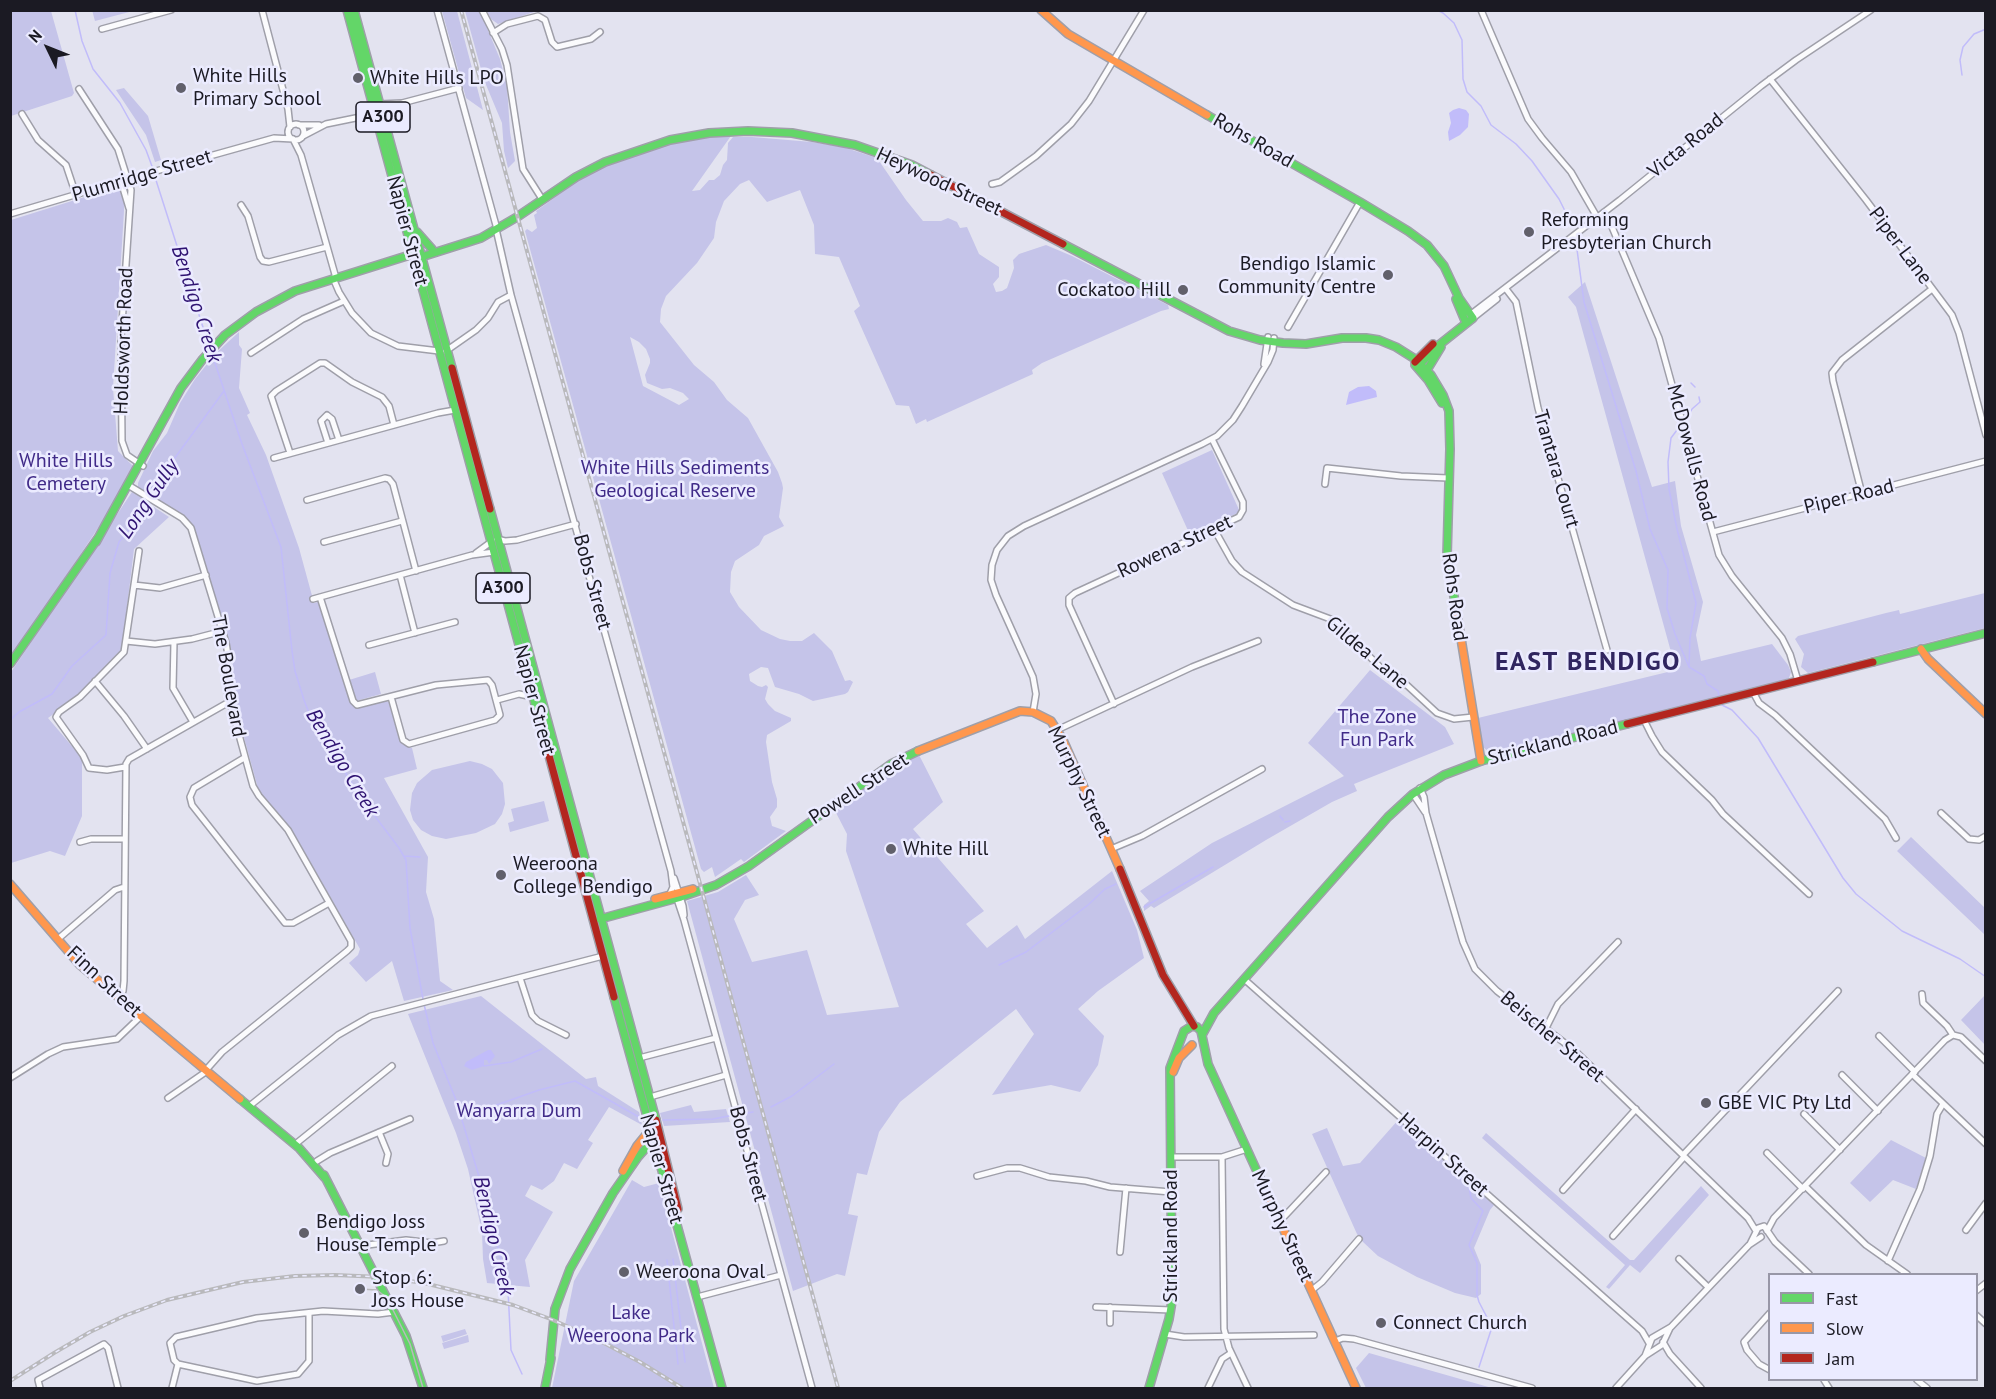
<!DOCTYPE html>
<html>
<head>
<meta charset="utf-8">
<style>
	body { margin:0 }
	#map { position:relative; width:1996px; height:1399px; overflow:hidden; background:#e3e3f0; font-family:"PT Sans",sans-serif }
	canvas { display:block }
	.frame { position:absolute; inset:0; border:12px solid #1b1a23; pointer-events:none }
	.legend { position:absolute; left:1768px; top:1273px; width:210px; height:108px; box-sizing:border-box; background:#ebebff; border:2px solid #9897a7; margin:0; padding:8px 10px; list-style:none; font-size:18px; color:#1b1a23 }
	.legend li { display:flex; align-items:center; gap:12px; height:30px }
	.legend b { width:30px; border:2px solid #9897a7 }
	.north { position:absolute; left:18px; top:18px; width:60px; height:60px; -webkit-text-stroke:4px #ebebff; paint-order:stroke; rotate:313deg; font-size:16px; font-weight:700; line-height:24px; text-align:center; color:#1b1a23 }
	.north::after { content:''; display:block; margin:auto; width:21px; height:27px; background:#1b1a23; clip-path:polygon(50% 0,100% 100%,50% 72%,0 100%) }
</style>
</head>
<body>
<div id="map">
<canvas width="1996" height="1399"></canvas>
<div class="frame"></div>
<ul class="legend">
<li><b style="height:8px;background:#63d668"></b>Fast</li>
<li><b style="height:8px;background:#ff974d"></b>Slow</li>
<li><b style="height:8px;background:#b3261e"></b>Jam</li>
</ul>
<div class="north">N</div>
</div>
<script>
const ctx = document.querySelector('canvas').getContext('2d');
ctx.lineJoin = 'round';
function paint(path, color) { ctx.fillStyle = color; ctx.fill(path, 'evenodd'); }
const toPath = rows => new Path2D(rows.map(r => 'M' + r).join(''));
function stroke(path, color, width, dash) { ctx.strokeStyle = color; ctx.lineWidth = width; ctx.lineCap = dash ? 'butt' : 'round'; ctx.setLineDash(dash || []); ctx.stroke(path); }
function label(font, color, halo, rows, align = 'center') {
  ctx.font = font + ' "PT Sans",sans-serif'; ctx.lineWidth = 5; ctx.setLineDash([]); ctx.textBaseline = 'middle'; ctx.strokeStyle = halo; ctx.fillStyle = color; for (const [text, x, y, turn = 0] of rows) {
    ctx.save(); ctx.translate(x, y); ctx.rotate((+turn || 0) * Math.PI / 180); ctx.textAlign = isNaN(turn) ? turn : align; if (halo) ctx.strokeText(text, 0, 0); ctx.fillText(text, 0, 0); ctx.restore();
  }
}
paint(toPath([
	[92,10,133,10,133,11,95,21],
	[10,11,51,11,74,93,72,96,11,116],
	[442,11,457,11,483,110,466,98],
	[465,11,480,11,500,59,507,86,510,132,515,161,508,168,504,151,502,123,484,80],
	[487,11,537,11,498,24,491,19],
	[124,88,148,116,161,160,155,162,146,135,116,90],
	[733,133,692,191,700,190,709,180,714,180,720,175,723,165,727,160,728,143,733,137,752,137,812,142,843,147,877,158,906,200,923,221,941,221,948,218,957,222,960,228,967,227,979,254,999,267,999,277,993,284,996,292,1002,291,1007,288,1014,268,1013,260,1019,254,1046,245,1072,256,1168,305,1169,309,1161,311,1042,363,1032,370,1033,374,927,422,926,419,916,424,909,406,896,405,854,311,860,306,839,257,815,254,814,225,800,190,767,202,749,180,740,184,724,201,716,222,714,238,697,263,666,296,661,309,660,322,694,365,714,382,727,400,748,418,778,472,782,483,783,488,779,517,784,526,764,536,759,545,735,561,731,572,730,592,739,607,761,630,780,639,790,641,802,641,814,633,832,651,845,681,850,680,853,682,848,692,845,694,813,701,799,694,775,687,768,668,761,667,749,674,750,681,758,686,762,687,766,685,768,687,765,699,768,704,775,711,791,718,791,721,767,735,766,742,772,782,777,799,777,807,770,817,772,826,786,831,744,862,741,859,715,877,712,867,704,872,701,869,525,231,527,229,532,232,537,228,534,215,537,213,536,211,597,167,649,144],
	[630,337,639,342,646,349,650,359,650,363,645,375,647,383,662,389,670,388,683,393,689,399,679,405,643,386],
	[120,186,124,201,124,211,113,388,118,451,133,466,110,510,11,659,11,220],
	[1585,282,1652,487,1675,481,1681,526,1703,602,1696,635,1701,661,1772,644,1788,665,1791,672,1789,678,1774,684,1497,754,1490,753,1483,747,1478,718,1676,670,1576,307,1568,297],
	[239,332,239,345,242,349,239,388,250,413,247,415,266,455,299,548,314,603,318,602,320,604,353,706,358,708,386,701,389,702,402,744,412,748,417,769,384,778,428,857,426,892,434,919,440,981,453,990,404,1001,392,961,366,982,349,963,358,955,360,949,292,830,259,792,231,690,233,656,195,530,184,517,138,487,138,483,153,451,167,433,180,403,195,379,216,353],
	[1212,450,1240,512,1190,535,1162,473],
	[132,492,152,502,151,505,169,517,134,549,122,649,73,700,48,718,82,758,82,816,65,856,50,851,11,863,11,672],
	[1985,593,1985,628,1808,673,1801,667,1804,654,1795,639,1798,636,1886,613,1899,610,1900,614],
	[1370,670,1445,727,1454,744,1354,784,1357,791,1332,802,1266,840,1154,908,1151,906,1144,911,1144,905,1149,901,1140,891,1212,843,1344,776,1308,743],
	[375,672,381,694,356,701,349,680],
	[917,751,943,802,913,829,984,911,966,924,987,948,1017,925,1025,939,1112,871,1137,930,1144,958,1098,991,1078,1009,1104,1036,1098,1065,1080,1092,1051,1085,992,1095,1034,1034,1016,1009,900,1102,879,1132,867,1175,857,1173,848,1214,858,1216,845,1276,837,1274,793,1291,687,901,718,892,746,875,759,895,745,900,734,919,752,962,807,950,827,1015,899,1007,846,851,847,834,832,805],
	[470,761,482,764,492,769,503,783,505,804,502,814,495,824,476,833,446,839,432,836,421,830,413,820,410,810,412,793,417,783,432,770],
	[544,801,549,821,510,832,508,823,514,821,511,809],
	[1911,837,1985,908,1985,935,1897,851],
	[1985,995,1985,1045,1961,1020],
	[481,996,586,1079,596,1077,598,1086,639,1112,642,1125,609,1107,588,1140,593,1143,577,1169,564,1163,554,1181,542,1190,531,1185,525,1196,553,1212,525,1260,530,1287,487,1283,483,1259,482,1232,468,1169,456,1133,408,1014],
	[691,1105,694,1112,726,1109,730,1122,664,1126,660,1113],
	[1399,1119,1494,1205,1490,1210,1474,1248,1481,1265,1481,1294,1476,1298,1455,1293,1417,1277,1378,1256,1363,1242,1357,1234,1312,1134,1327,1128,1343,1166,1360,1163],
	[1486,1133,1630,1260,1634,1260,1701,1186,1709,1195,1640,1273,1630,1265,1609,1289,1606,1287,1625,1265,1482,1138],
	[1891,1140,1926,1158,1916,1189,1893,1180,1870,1202,1850,1183],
	[632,1180,644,1187,659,1183,714,1388,552,1388,574,1281],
	[465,1329,467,1334,443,1342,441,1336],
	[468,1335,469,1342,444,1349,442,1343],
	[1369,1353,1492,1388,1366,1388,1356,1368]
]), '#c5c4e9');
paint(toPath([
	[1459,108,1466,110,1469,114,1468,127,1460,135,1449,141,1448,132,1451,123,1449,113,1453,110],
	[1369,386,1376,391,1377,397,1346,405,1349,392,1358,387],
	[488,1050,491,1050,495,1056,489,1064,487,1060,484,1060,484,1066,472,1070,464,1066,466,1062]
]), '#c1bcfa');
stroke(toPath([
	[75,10,82,41,93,69,120,103,146,150,153,169],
	[1437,10,1443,13,1454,23,1462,40,1463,79,1467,92,1481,106,1491,125,1516,144,1532,161,1559,199,1573,227],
	[1962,75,1960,60,1963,47,1974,34,1986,29],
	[154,174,209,346],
	[1576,242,1584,302,1636,471,1650,529,1668,570,1667,608,1675,634,1689,667],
	[212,354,242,444,281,547,292,651,295,671,304,700,309,713,359,795,399,848,406,860,410,928,423,999],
	[1691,383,1695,387],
	[1687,419,1692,409,1700,402,1699,397],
	[1677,430,1671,438,1668,462,1669,489,1677,529,1696,603,1690,638,1689,667,1704,676,1707,684,1718,691,1719,697],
	[1722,705,1732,710,1758,738,1843,878,1856,894,1902,931,1960,959,1986,977],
	[10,720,19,712,52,694,72,666,106,635,110,573,119,542,139,517,149,493,224,391],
	[1280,816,1283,820],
	[1285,822,1290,821],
	[404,856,420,857],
	[1144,907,1213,867],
	[999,965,1026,952,1088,905,1105,889,1116,884],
	[424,1004,433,1043,456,1100,490,1213,508,1290,511,1350,522,1374],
	[484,1066,511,1062,542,1049],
	[771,1107,792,1096,834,1064],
	[474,1113,539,1090,575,1081,639,1117],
	[742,1114,753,1112],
	[663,1120,713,1119,734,1115],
	[1468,1181,1471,1198,1483,1211,1469,1245,1477,1263,1477,1295,1479,1302,1492,1327,1479,1367],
	[673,1259,685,1362],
	[667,1260,678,1364]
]), '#c1bcfa', 1.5);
const street = toPath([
	[262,10,288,109,290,127],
	[437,10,497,229],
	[482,10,502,49,507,65,523,169,542,199],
	[1481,10,1528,119,1542,138,1571,172,1597,217],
	[102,29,171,10],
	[493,33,507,24,538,16,545,20,552,42,557,47,591,39,600,32],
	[1770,79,1866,200,1952,315,1959,333,1986,435],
	[79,89,118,149,131,190,121,339,122,441,127,455,143,466],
	[380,104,402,103,459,88],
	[22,114,38,140,66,165,76,195],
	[383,116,398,105],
	'288 132a8 8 0 1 1 16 0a8 8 0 1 1-16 0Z',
	[299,125,319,125],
	[303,136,326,124,375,114],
	[293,139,301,155,336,278],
	[119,182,123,188,129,208],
	[992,184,1000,182,1036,156,1071,124,1089,101,1144,10],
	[241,205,248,216,260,257,263,261,269,262,327,247],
	[1604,212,1612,227,1659,338,1719,555,1732,576,1782,638,1790,654,1798,681],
	[10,214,149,173,274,138,293,139],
	[333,278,339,292,352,313,371,333,398,346,439,351],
	[1506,289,1516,302,1538,408,1607,650],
	[511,295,671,871,673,887,669,896],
	[1470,315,1620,200,1761,86,1796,60,1871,10],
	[1473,318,1497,299],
	[1288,327,1360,202],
	[446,351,476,330,488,318,498,302,511,295,496,229],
	[251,353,303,319,344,301],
	[1264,364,1268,337],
	[328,443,321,421,327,415,332,419,339,440],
	[290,453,271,396,276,391,320,363,325,363,352,382,382,397,389,406,394,425],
	[274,458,438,413,455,410],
	[1325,484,1327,468,1401,476,1448,478],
	[128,485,182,518,191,528,226,643,228,655,227,691,253,786,259,796,288,830,351,941,351,947,347,951,222,1052,206,1070],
	[1862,494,1833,381,1832,373,1842,360,1932,289],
	[307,500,385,478,389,479,393,484,416,571],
	[1214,529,1232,561,1242,572,1293,605,1333,620,1381,668,1397,676,1437,713,1454,719,1473,717],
	[1713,532,1986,461],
	[497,539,505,541,517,540,576,524],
	[324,542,402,521],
	[476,553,491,542],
	[400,575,415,633],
	[134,585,160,588,206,575],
	[320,597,353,701,357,705,436,685,488,680,492,685,500,715,495,720,409,744,403,740,391,697],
	[313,599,472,555,494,552],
	[126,641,155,644,192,639,223,631],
	[174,642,173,688,193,722],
	[369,645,455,622],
	[95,681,124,716,147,749],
	[1753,692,1759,703,1775,715,1885,819,1896,838],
	[497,700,519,694,533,697],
	[1114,704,1069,605,1069,598,1075,593,1239,517,1243,510,1243,502,1212,439],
	[1033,712,1036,694,1033,677,996,595,991,580,992,565,997,550,1008,536,1024,526,1202,444,1217,436,1233,420,1242,406,1268,362,1273,350,1274,338],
	[1644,720,1652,736,1662,752,1712,800,1723,814,1809,894],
	[1057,730,1192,667,1258,641],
	[244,758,194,788,190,797,192,805,285,923,293,923,329,903],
	[125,767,107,770,89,768,83,755,56,717,59,712,80,697,124,652,139,551],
	[1420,788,1424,797,1426,813,1463,942,1475,969,1497,991,1575,1051,1748,1218,1756,1231],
	[1413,794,1425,812],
	[1941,813,1969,839,1979,840,1986,836],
	[80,842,91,839,125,839],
	[1111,849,1142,836,1262,769],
	[674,878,683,906,684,915],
	[676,896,684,920,812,1388],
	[58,939,115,890,124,887],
	[520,978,532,1015,538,1021,566,1035],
	[1244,979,1642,1331,1649,1343],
	[1922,994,1923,1003,1947,1026,1953,1035,1961,1037,1986,1061],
	[119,999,123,991,124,981,126,764,129,759,229,702],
	[1546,1028,1558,1004,1618,942],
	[1879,1036,1915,1072],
	[639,1058,716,1038],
	[1912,1074,1986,1144],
	[1842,1075,1878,1111],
	[10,1078,48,1054,63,1047,117,1039,140,1017],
	[650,1097,726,1075],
	[168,1098,207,1071],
	[252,1104,338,1035,371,1016,603,956],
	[1804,1114,1840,1150],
	[379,1132,388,1154,386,1163],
	[298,1142,392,1066],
	[1767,1153,1803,1189],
	[1683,1155,1838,991],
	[1171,1157,1222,1157,1247,1149],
	[1222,1157,1224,1329,1229,1348,1248,1388],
	[317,1161,330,1153,410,1119],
	[977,1176,1007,1168,1020,1168,1049,1177,1086,1181,1110,1187,1171,1192],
	[1805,1186,1866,1245,1907,1274],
	[1563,1190,1636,1109],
	[1280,1221,1326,1172],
	[1966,1230,1986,1203],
	[1767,1231,1774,1218,1945,1040,1953,1035],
	[1613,1236,1684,1157],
	[1750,1244,1758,1228,1764,1226,1775,1242,1809,1274],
	[360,1246,406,1240,432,1243,444,1241],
	[1120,1252,1126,1188],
	[1679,1259,1708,1287],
	[1888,1261,1920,1189,1930,1156,1937,1114,1943,1104],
	[1312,1290,1322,1282,1359,1239],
	[1976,1291,1986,1283],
	[701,1296,781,1275],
	[1096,1307,1171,1310],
	[1770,1313,1744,1342,1747,1350,1759,1364,1770,1370],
	[1976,1315,1986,1324],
	[1110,1323,1110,1307],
	[1165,1334,1184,1337,1314,1335],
	[1335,1341,1343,1338,1354,1339,1532,1388],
	[1663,1342,1670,1354,1701,1388],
	[1645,1356,1652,1338,1671,1327,1749,1245,1761,1237],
	[178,1364,257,1381,298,1374,309,1361,309,1313],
	[1824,1380,1829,1388],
	[1917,1380,1927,1388],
	[40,1388,38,1380,104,1344,108,1348,118,1388],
	[172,1388,178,1364,174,1360,170,1343,176,1337,257,1318,323,1311,378,1314,394,1312],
	[1208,1388,1222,1359,1231,1353],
	[1616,1388,1645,1356,1662,1345,1670,1328]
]);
const fast = toPath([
	[347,10,544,737],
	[354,10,452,368],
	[1207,115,1360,202,1408,231,1427,245,1444,266,1459,298,1473,318,1439,345,1417,367],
	[417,232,432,249],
	[1063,244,1229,331,1260,340,1283,343,1306,344,1342,338,1366,338,1379,340,1396,347,1415,359,1431,375,1443,395,1449,411,1450,449,1447,556,1457,614],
	[421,257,481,238,517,217,576,177,605,162,670,140,709,133,748,131,792,133,855,145,912,165,931,175],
	[1456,299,1466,323],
	[1415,365,1428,380,1442,403],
	[1427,370,1441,347],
	[490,509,656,1120],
	[96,542,181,388,202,360,225,335,256,312,295,291,413,254],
	[1873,662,1986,633],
	[10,664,98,538],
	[600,919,681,897,716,885,749,866,891,764,918,751],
	[614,997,722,1388],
	[1202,1035,1214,1013,1388,817,1413,794,1444,775,1481,761,1627,724],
	[240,1099,299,1148,325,1178],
	[324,1175,406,1336,423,1388],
	[550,1360,555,1309,570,1269,613,1193,638,1157,653,1140],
	[545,1388,551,1358],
	[1149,1388,1169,1319,1172,1301,1170,1068,1184,1031,1192,1026,1197,1027,1201,1031,1208,1064,1260,1178]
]);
const slow = toPath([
	[1041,10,1068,34,1207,115],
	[1457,614,1481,761],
	[1921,649,1928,659,1986,714],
	[918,751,1020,711,1033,712,1051,721,1063,740,1120,869],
	[10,884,80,965,240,1099],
	[655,899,693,889],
	[1173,1072,1179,1058,1192,1045],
	[623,1171,637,1146,650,1130],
	[1260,1178,1356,1388]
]);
const jam = toPath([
	[931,175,1063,244],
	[1415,362,1433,344],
	[452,368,490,509],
	[1627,724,1873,662],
	[544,737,614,997],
	[1120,869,1163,975,1194,1026],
	[656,1120,678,1209]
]);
stroke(street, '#9f9fa9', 8);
stroke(fast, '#9f9fa9', 10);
stroke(slow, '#9f9fa9', 10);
stroke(jam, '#9f9fa9', 10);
stroke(street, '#fbfbfd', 5);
stroke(fast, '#63d668', 7);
stroke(slow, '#ff974d', 7);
stroke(jam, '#b3261e', 7);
stroke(toPath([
	[360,1289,377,1290,387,1298,410,1344,423,1388]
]), '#b9b9bc', 1.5);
const rail = toPath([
	[461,10,838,1388],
	[10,1381,54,1353,90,1332,124,1316,167,1300,243,1282,295,1276,335,1275,381,1277,424,1283,513,1305,553,1320,602,1342,640,1362,682,1388]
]);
stroke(rail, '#b9b9bc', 4);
stroke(rail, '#ebebff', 1.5, [4.5]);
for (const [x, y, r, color] of [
	[358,78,6,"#61606b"],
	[181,88,6,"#61606b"],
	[1529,232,6,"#61606b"],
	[1388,275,6,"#61606b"],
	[1183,290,6,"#61606b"],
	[891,849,6,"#61606b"],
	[501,875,6,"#61606b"],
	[1706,1103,6,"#61606b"],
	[304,1233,6,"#61606b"],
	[624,1272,6,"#61606b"],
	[360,1289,6,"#61606b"],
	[1381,1323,6,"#61606b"]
]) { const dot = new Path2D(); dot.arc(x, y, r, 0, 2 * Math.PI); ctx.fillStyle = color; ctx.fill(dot); stroke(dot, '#ebebff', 2); }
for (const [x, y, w] of [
	[383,117,54],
	[503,588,54]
]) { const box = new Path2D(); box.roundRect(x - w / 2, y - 15, w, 30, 4.5); ctx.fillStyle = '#ebebff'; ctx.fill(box); stroke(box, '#1b1a23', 1.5); }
label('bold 18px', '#1b1a23', null, [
	["A300",383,117],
	["A300",503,588]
]);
label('20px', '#1b1a23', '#ebebff', [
	["White Hills",193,76],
	["Primary School",193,99],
	["White Hills LPO",370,78],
	["Reforming",1541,220],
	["Presbyterian Church",1541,243],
	["Bendigo Islamic",1376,264,"right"],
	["Community Centre",1376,287,"right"],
	["Cockatoo Hill",1171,290,"right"],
	["White Hill",903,849],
	["Weeroona",513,864],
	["College Bendigo",513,887],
	["GBE VIC Pty Ltd",1718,1103],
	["Bendigo Joss",316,1222],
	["House Temple",316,1245],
	["Weeroona Oval",636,1272],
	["Stop 6:",372,1278],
	["Joss House",372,1301],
	["Connect Church",1393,1323]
], 'left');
label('20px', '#1b1a23', '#ebebff', [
	["Rohs Road",1253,141,30],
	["Victa Road",1686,146,-39],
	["Plumridge Street",142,176,-16],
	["Heywood Street",939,182,25],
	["Napier Street",407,231,75],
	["Piper Lane",1900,246,53],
	["Holdsworth Road",124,341,-88],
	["McDowalls Road",1691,453,75],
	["Trantara Court",1556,469,74],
	["Piper Road",1849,497,-14],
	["Rowena Street",1175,547,-25],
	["Bobs Street",592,582,75],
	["Rohs Road",1454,597,82],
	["Gildea Lane",1367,653,40],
	["The Boulevard",228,676,80],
	["Napier Street",534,700,75],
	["Strickland Road",1553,743,-14],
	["Murphy Street",1079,782,64],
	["Powell Street",859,789,-33],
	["Finn Street",104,982,43],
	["Beischer Street",1552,1037,40],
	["Bobs Street",748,1154,75],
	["Harpin Street",1443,1155,42],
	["Napier Street",661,1169,74],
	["Murphy Street",1282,1226,65],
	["Strickland Road",1171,1236,-90]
]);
label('20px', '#402a88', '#ebebff', [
	["White Hills",66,461],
	["Cemetery",66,484],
	["White Hills Sediments",675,468],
	["Geological Reserve",675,491],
	["The Zone",1377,717],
	["Fun Park",1377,740],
	["Wanyarra Dum",519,1111],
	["Lake",631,1313],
	["Weeroona Park",631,1336]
]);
label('italic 21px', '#2f1372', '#ebebff', [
	["Bendigo Creek",196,304,72],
	["Long Gully",149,499,-56],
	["Bendigo Creek",342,763,59],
	["Bendigo Creek",493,1236,77]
]);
ctx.letterSpacing = '1.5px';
label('bold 26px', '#302560', '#ebebff', [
	["EAST BENDIGO",1588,663]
]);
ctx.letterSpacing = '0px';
</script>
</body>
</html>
